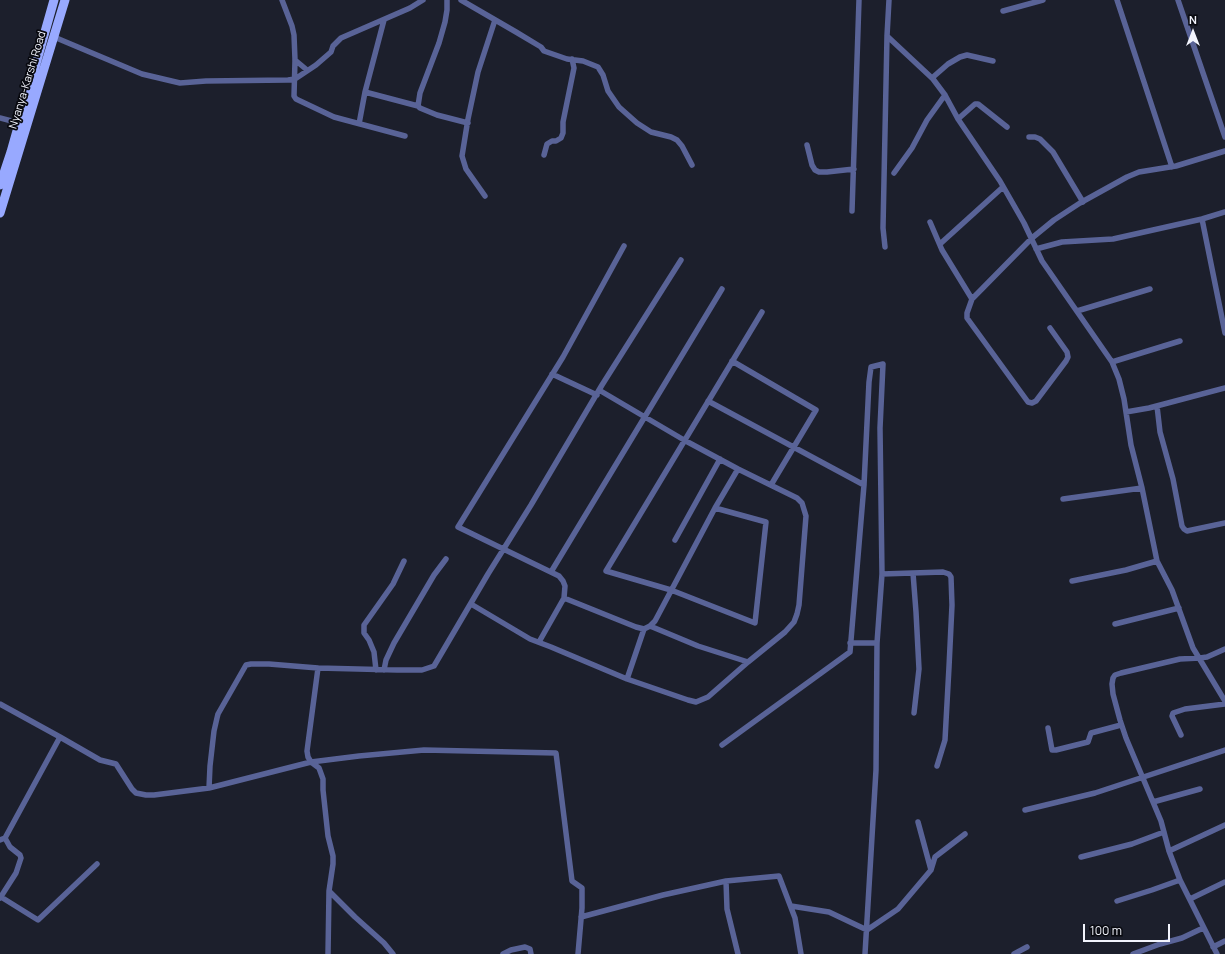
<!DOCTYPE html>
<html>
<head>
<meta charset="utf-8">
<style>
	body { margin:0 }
	#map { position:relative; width:1225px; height:954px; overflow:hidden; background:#1c1f2c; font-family:Manrope,sans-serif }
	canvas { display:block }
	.north { position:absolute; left:1173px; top:12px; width:40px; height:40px; -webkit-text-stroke:3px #08090f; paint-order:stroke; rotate:0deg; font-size:11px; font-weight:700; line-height:16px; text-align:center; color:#f2f4fd }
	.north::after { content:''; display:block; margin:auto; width:14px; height:18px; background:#f2f4fd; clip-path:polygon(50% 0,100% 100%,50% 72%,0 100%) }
	.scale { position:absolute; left:1083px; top:924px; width:87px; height:18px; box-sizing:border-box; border:2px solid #f2f4fd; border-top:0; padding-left:5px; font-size:12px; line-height:14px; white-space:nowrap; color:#f2f4fd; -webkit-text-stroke:3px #08090f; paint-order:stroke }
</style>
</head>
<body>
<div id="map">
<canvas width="1225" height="954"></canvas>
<div class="north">N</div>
<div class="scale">100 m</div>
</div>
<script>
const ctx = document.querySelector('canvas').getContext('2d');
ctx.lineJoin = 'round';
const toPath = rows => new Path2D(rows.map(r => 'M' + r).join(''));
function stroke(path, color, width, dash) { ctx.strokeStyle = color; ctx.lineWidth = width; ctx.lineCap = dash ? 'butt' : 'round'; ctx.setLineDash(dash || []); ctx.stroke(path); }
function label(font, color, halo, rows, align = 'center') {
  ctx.font = font + ' Manrope,sans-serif'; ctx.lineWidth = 3.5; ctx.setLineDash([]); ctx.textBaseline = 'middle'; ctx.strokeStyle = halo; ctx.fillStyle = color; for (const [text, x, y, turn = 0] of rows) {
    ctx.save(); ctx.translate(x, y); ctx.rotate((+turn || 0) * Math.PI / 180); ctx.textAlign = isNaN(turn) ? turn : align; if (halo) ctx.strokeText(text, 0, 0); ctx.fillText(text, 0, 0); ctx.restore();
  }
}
stroke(toPath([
	[282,0,292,26,294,35,295,60,294,96,296,99,334,117,405,136],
	[447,0,447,10,445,22,439,43,420,93,418,106,420,108,437,115,468,123],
	[461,0,516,32,541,47,544,51,567,59,583,61,598,67,603,75,608,91,619,107,637,123,651,132,671,137,677,140,682,146,692,165],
	[889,0,887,36,933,79,945,95,958,119,1000,181,1024,223,1042,261,1112,362,1119,379,1124,399,1131,445,1142,488,1157,561],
	[1117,0,1172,167],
	[1178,0,1225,137],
	[1003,11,1043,0],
	[54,37,142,74,180,83,206,81,288,80,295,79,316,65,331,52,333,46,341,38,410,8,423,0],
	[295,60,307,70],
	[932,78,948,64,960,57,967,55,993,61],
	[365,92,418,106],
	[0,118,19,123],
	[958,119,975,104,978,104,1007,127],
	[359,124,365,92,384,20],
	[1029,137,1035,137,1040,139,1053,152,1083,202],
	[807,145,812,165,815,170,819,172,827,172,854,169],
	[544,155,547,144,552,141,556,141,561,138,563,133,563,122,574,68,572,59],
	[894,173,912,148,927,120,945,95],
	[485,196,466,169,462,156,468,119,478,72,495,20],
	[852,211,859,0],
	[1202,219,1225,333],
	[930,222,942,250,972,299],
	[940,244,1003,187],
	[885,247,883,228,887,36],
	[1036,249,1062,242,1113,239,1202,219,1225,212],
	[1077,311,1150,289],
	[1050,328,1067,352,1068,357,1066,361,1036,401,1032,403,1028,402,967,318,967,313,972,299,1032,238,1054,220,1080,203,1127,177,1139,172,1176,166,1225,151],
	[732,361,816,410,771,485],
	[1112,362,1180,341],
	[552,374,597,395],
	[708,401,864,485],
	[1157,406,1160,432,1173,479,1182,526,1184,529,1187,531,1225,523],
	[1126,412,1149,408,1225,388],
	[1063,499,1142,488],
	[715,508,766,522,755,623,671,590,606,571,762,312],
	[675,540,720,459],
	[551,572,722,289],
	[913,573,916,612,919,669,914,713],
	[882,574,943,572,949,574,951,577,952,605,949,667,945,740,937,766],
	[1072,581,1126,570,1157,561,1172,590,1193,648,1225,701],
	[564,598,636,627,644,629,650,626,655,621,715,508,738,469],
	[471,604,530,639,551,647,627,679,688,700,696,702,708,697,748,662,785,632,794,622,797,614,799,605,806,516,802,503,797,498,738,469,684,440,599,390],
	[1115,624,1179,608],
	[650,626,698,646,748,662],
	[539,642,564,598,565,586,563,581,559,576,458,527,563,357,624,246],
	[850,643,877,643],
	[376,670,374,652,369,640,364,633,364,625,393,584,404,561],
	[384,670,386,660,394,643,434,575,446,559],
	[627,679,644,629],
	[0,704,60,737,5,838,0,840],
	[1048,728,1052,750,1056,750,1088,742,1091,733,1121,725],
	[1181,735,1172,716,1173,713,1185,709,1225,704],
	[60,737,100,760,116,764,132,789,136,793,146,795,154,795,209,788,311,762,359,756,424,750,556,753,572,881,582,888,582,908,578,954],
	[722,745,850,652,864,485,869,382,871,367,883,364,880,428,882,574,877,643,876,770,865,954],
	[209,788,210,766,214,731,217,718,218,714,246,665,251,664,269,664,318,668],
	[1153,802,1200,789],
	[1025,810,1095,793,1225,750],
	[918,822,931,870],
	[1169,851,1225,825],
	[1081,857,1132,844,1164,832],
	[726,881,727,909,738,954],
	[1,897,38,920,97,864],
	[0,898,16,873,21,858,20,855,10,847,5,838],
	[1190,899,1225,882],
	[1117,901,1152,890,1180,880],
	[791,906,829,912,867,930,898,909,931,870,935,857,965,834],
	[581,917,663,895,726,881,779,876,795,918,801,954],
	[1213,947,1225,941],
	[328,954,329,891],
	[393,954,384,943,355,917,329,891,333,864,333,856,328,836,323,790,323,779,319,768,311,762,308,757,307,751,318,668,397,670,422,670,434,666,488,574,531,505,602,385,681,260],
	[503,954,511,950,525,947,530,949,531,954],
	[1014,954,1027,947],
	[1133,954,1160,944,1182,938,1203,928],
	[1217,954,1180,880,1169,851,1161,821,1126,738,1120,720,1113,694,1112,684,1113,678,1115,675,1121,673,1180,659,1200,658,1207,657,1225,649]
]), '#596397', 5.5);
stroke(toPath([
	[0,185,11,152,54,0],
	[0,213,65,0]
]), '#98a9ff', 9);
label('11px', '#f2f4fd', '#08090f', [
	["Nyanya-Karshi Road",28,80,-73]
]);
</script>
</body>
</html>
